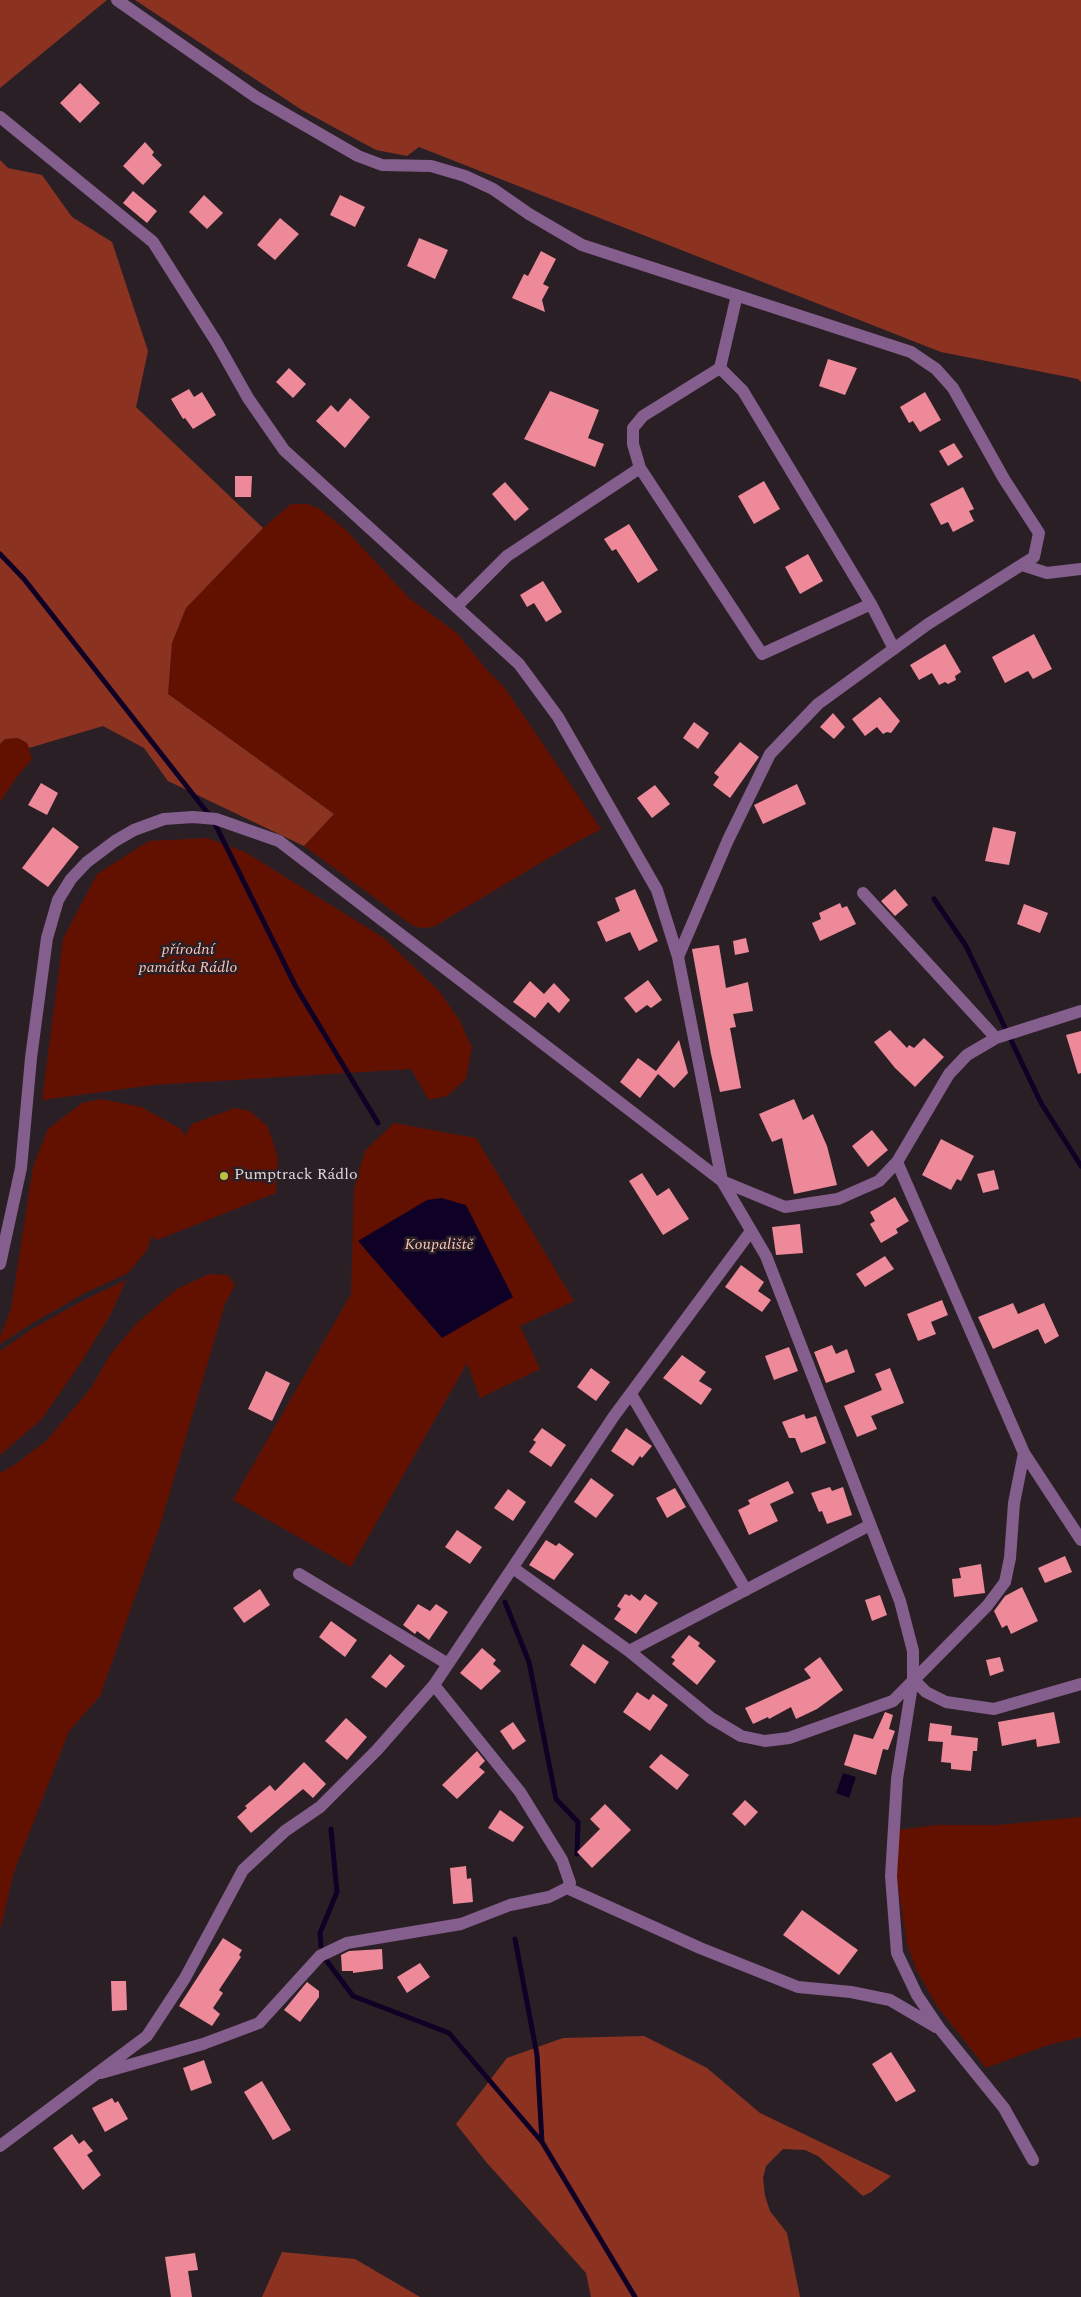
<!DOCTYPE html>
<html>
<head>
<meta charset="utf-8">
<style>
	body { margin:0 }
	canvas { display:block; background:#2b1f26 }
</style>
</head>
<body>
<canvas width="1081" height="2297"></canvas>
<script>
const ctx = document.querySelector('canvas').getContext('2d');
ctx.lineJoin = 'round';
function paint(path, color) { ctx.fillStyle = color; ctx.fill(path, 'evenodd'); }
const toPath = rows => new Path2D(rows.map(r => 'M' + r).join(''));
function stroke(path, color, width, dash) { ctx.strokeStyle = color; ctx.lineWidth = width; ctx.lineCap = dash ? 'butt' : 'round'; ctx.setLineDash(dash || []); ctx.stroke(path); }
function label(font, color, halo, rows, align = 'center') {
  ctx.font = font + ' Spectral,serif'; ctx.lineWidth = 5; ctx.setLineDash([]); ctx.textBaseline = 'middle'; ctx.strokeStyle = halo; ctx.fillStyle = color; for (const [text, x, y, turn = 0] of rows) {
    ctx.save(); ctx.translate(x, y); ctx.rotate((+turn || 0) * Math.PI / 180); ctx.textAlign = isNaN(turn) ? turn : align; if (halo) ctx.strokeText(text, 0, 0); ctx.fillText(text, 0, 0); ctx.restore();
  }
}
paint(toPath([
	[291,504,307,504,320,509,346,530,409,598,457,633,486,669,504,687,601,829,564,849,433,927,421,928,413,926,304,846,334,814,168,694,172,643,186,608,263,528],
	[18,738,27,743,32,759,16,778,0,802,0,744,5,739],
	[207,838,245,852,384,938,439,991,460,1021,472,1048,466,1079,447,1096,429,1100,411,1069,153,1085,42,1100,63,939,97,874,149,841],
	[101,1099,141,1107,181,1129,184,1136,192,1124,235,1108,250,1111,268,1127,278,1158,276,1193,157,1240,152,1236,147,1250,128,1273,83,1294,31,1324,0,1344,0,1337,11,1309,33,1167,48,1129,82,1103],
	[394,1123,476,1138,574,1301,520,1326,540,1369,480,1398,467,1363,351,1567,233,1500,351,1294,354,1188,365,1151],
	[209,1274,228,1275,235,1285,225,1304,159,1529,100,1696,69,1731,14,1872,0,1930,0,1473,16,1464,46,1441,91,1388,110,1355,137,1323,177,1289],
	[126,1280,111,1314,82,1361,41,1420,0,1455,0,1351,32,1329,82,1301],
	[1081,1817,1081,2037,1048,2045,986,2068,937,2006,916,1969,907,1944,896,1874,899,1830,936,1825,998,1825]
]), '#621100');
paint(toPath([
	[0,0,107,0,0,88],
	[135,0,1081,0,1081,382,1078,379,941,352,419,147,407,156,376,150,302,110],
	[0,160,8,168,42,175,72,217,112,242,148,351,136,407,263,528,186,608,172,643,168,694,334,814,304,846,168,781,144,748,103,726,29,748,27,743,18,738,5,739,0,744],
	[644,2036,707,2068,760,2113,891,2176,871,2192,863,2196,818,2156,805,2150,783,2149,766,2166,763,2178,765,2196,770,2211,787,2233,800,2297,591,2297,586,2273,487,2163,456,2124,507,2058,563,2038],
	[282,2252,355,2259,420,2297,262,2297]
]), '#8b3320');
paint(toPath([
	[441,1198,466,1205,513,1297,442,1338,358,1241,427,1200],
	[843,1773,856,1777,849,1798,836,1793]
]), '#0f0125');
stroke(toPath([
	[0,554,24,579,210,816],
	[214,822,296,987,378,1123],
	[934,899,966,946,1041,1103,1081,1166],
	[505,1602,529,1662,556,1799,578,1822,577,1854],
	[515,1939,537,2055,542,2142,635,2297],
	[321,1946,320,1933,337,1892,331,1829],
	[326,1960,353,1996,449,2033,542,2142]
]), '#0f0125', 5);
paint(toPath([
	[80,83,100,103,80,123,60,103],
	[145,142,154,152,152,155,162,165,143,185,123,166],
	[133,191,157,211,147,223,123,203],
	[204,195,223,213,207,229,189,212],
	[340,195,365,207,355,227,330,215],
	[280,218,299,234,275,260,257,245],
	[419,238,448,250,435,279,407,266],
	[541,251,556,259,543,284,549,287,542,300,545,312,512,298,524,274,528,276],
	[828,359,857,368,845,395,819,386],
	[289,368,306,384,293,398,276,382],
	[189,389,194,397,202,392,216,415,193,429,185,418,183,419,171,399],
	[550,391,599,410,588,438,604,444,595,467,524,439],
	[925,392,941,420,920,432,913,421,909,423,900,407],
	[350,398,370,417,345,448,316,421,331,405,338,412],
	[954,443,963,457,948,466,939,451],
	[235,476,252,476,251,497,235,497],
	[764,481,780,509,754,524,738,496],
	[505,482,529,509,515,521,492,494],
	[963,487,974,509,969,511,974,521,953,532,948,522,941,525,930,504],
	[629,524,658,570,638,583,616,549,612,551,604,539],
	[808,554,823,581,800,594,785,567],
	[543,581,562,612,546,622,534,603,527,607,520,595],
	[1034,634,1052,669,1033,679,1028,671,1005,683,992,657],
	[945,644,961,672,955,676,956,680,948,684,945,682,939,685,932,673,919,680,910,665],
	[880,697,900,721,891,733,887,732,883,734,877,727,865,736,852,719],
	[833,713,845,727,834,739,820,727],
	[694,722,709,733,698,749,683,738],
	[740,742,759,757,730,798,713,785,719,777,714,773],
	[41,783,58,793,47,815,28,805],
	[797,784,806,804,763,824,754,805],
	[655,785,670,804,652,818,637,798],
	[53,827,79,847,48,887,22,868],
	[993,827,1016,832,1009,865,985,861],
	[635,889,658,941,639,951,630,932,606,942,597,922,620,911,615,898],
	[895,889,908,905,895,916,881,901],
	[840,903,842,908,847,906,856,924,820,941,812,923,821,919,819,913],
	[1024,904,1048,913,1040,933,1017,924],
	[746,938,749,952,735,955,733,941],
	[719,945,726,988,748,982,753,1011,733,1014,736,1027,730,1028,741,1088,720,1092,711,1054,692,949],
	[648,980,662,1000,651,1008,647,1005,636,1013,624,998],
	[530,981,544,994,554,983,570,1000,559,1013,548,1002,535,1018,513,1002],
	[890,1030,907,1048,909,1045,914,1048,924,1038,944,1057,915,1087,895,1068,874,1042],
	[1081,1031,1081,1073,1078,1074,1066,1035],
	[679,1040,688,1073,674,1088,658,1074,640,1098,620,1082,638,1058,656,1071],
	[794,1099,803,1120,813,1114,827,1146,837,1185,794,1194,782,1138,772,1142,759,1114],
	[872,1130,888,1150,868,1167,852,1146],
	[941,1139,974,1156,961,1181,957,1179,951,1190,922,1175],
	[994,1170,999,1189,983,1193,977,1174],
	[642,1173,657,1196,669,1188,689,1219,663,1235,629,1181],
	[895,1197,909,1221,896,1229,898,1233,881,1243,870,1224,875,1221,870,1212],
	[800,1224,803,1253,776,1255,772,1227],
	[885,1256,894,1269,865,1287,856,1274],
	[741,1265,764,1282,758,1291,771,1300,762,1312,725,1287],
	[942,1300,948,1315,931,1322,936,1334,918,1341,907,1314],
	[1013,1303,1018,1314,1044,1303,1059,1336,1045,1344,1038,1329,993,1349,978,1317],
	[832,1345,836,1354,847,1349,855,1372,826,1383,814,1352],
	[789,1347,798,1371,774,1380,765,1356],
	[682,1355,706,1372,699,1381,712,1389,701,1405,663,1378],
	[591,1368,610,1382,596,1401,577,1387],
	[890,1368,904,1403,871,1416,877,1429,857,1437,844,1406,882,1390,875,1374],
	[266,1371,290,1383,272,1421,248,1409],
	[804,1414,806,1419,816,1416,826,1443,801,1453,795,1438,789,1438,782,1422],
	[542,1428,566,1445,551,1467,529,1452,536,1442,533,1440],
	[626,1428,652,1446,642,1458,640,1456,633,1466,611,1451],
	[591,1478,614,1495,596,1518,574,1502],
	[788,1481,794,1493,770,1504,778,1521,749,1535,738,1510,750,1504,748,1500],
	[830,1487,832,1491,843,1487,852,1515,827,1524,822,1511,819,1512,811,1493],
	[675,1488,686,1507,667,1518,656,1498],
	[508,1489,526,1502,513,1521,494,1508],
	[457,1530,482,1547,470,1564,445,1547],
	[546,1540,556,1546,559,1543,574,1554,554,1580,529,1565],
	[1065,1556,1072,1572,1045,1583,1038,1568],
	[981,1564,985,1593,954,1597,952,1579,961,1578,959,1568],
	[1022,1587,1038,1621,1011,1634,1007,1625,1002,1628,994,1611,1005,1596],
	[260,1589,270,1605,244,1623,233,1608],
	[625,1594,630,1596,631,1594,640,1601,645,1594,658,1603,636,1634,614,1619,621,1609,617,1606],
	[880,1595,887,1615,872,1621,865,1600],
	[418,1604,430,1611,436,1604,448,1612,429,1640,417,1631,415,1634,403,1625],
	[331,1621,357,1640,345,1657,319,1637],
	[689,1635,700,1643,698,1646,716,1661,697,1685,672,1664,675,1660,671,1657],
	[583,1644,609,1662,595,1684,570,1665],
	[482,1648,496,1660,493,1664,501,1671,481,1690,460,1673],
	[390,1654,405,1666,386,1688,371,1677],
	[820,1657,843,1690,817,1709,796,1719,791,1707,769,1719,768,1717,753,1724,745,1708,811,1678,804,1669],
	[1000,1657,1004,1671,990,1676,986,1660],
	[637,1692,649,1700,653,1694,668,1705,650,1731,623,1712],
	[885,1712,893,1715,889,1729,895,1731,888,1750,883,1749,876,1775,844,1765,854,1734,873,1739],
	[1054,1712,1060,1743,1037,1747,1036,1739,1002,1746,998,1722],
	[346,1718,367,1737,347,1760,325,1741],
	[513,1722,526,1741,513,1750,500,1731],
	[930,1723,952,1726,951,1735,978,1738,977,1751,973,1751,971,1771,951,1769,951,1763,941,1762,943,1742,928,1741],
	[477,1751,485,1761,479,1767,485,1772,457,1799,442,1785],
	[661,1754,689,1775,677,1790,649,1767],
	[304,1762,326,1784,313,1798,303,1789,251,1833,237,1817,247,1808,245,1806,270,1785,275,1791],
	[745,1800,758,1812,745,1826,732,1814],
	[605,1804,631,1830,592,1868,577,1852,600,1829,590,1819],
	[500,1810,524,1827,513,1842,488,1828],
	[466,1866,467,1879,471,1878,473,1902,453,1904,450,1868],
	[802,1910,858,1950,839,1975,783,1935],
	[223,1938,242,1950,239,1955,241,1957,219,1990,223,1993,213,2008,220,2014,212,2026,179,2006],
	[382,1949,383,1969,353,1973,353,1971,342,1971,341,1955,349,1951],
	[420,1963,430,1977,407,1993,397,1977],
	[111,1981,126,1981,127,2010,112,2011],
	[307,1982,319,1991,319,1997,300,2022,284,2010],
	[891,2052,916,2091,896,2102,872,2064],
	[204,2060,212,2083,191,2091,183,2068],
	[262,2081,291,2130,273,2140,244,2092],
	[112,2098,115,2103,118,2101,128,2119,105,2132,92,2108],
	[72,2134,79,2144,84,2140,93,2151,87,2155,101,2175,83,2190,53,2148],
	[195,2253,198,2270,188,2271,192,2297,171,2297,165,2257]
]), '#ee899a');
stroke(toPath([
	[117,0,256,97,358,156,382,165,431,166,465,176,493,189,529,214,582,245,911,352,936,369,953,388,1004,479,1039,533,1034,557,928,624,818,704,770,754,728,840,678,957],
	[0,117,153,242,217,343,248,398,284,450,519,664,558,717,657,890,678,957,722,1181,766,1256,900,1601,913,1651,913,1679,897,1779,891,1876,897,1953,917,1995,940,2029,1004,2108,1033,2160],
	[737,295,720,368,643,416,633,428,633,444,640,468,762,654,871,604],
	[720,368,743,391,871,604,894,649],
	[1022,565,1047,573,1081,569],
	[456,607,507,556,640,468],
	[863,893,996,1038],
	[897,1162,1024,1453,1081,1540],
	[0,1264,21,1168,31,1058,47,938,58,900,71,879,87,862,115,841,134,830,164,819,193,817,216,819,279,841,722,1181,785,1207,838,1199,879,1181,897,1162,949,1074,967,1055,996,1038,1081,1011],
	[631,1394,746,1590],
	[513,1568,629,1651,711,1718,741,1736,765,1741,789,1738,893,1701,987,1606,1005,1582,1010,1558,1014,1503,1024,1453],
	[299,1574,448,1664],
	[629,1651,870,1525],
	[913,1679,926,1692,946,1702,994,1709,1081,1684],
	[567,1888,700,1948,798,1987,851,1992,890,2000,936,2027],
	[101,2073,203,2044,259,2023,320,1956,347,1943,461,1924,510,1905,549,1897,567,1888,570,1883,562,1860,520,1792,434,1685],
	[0,2146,147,2036,185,1978,243,1870,285,1831,320,1807,377,1750,434,1685,614,1416,751,1231]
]), '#845f8d', 12);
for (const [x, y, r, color] of [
	[224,1176,5,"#c0be40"]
]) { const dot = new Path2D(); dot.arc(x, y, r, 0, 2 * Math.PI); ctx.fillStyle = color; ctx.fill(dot); stroke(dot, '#2b1f26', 2); }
label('italic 16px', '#f8c5b8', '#2b1f26', [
	["přírodní",188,951],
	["památka Rádlo",188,969],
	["Koupaliště",439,1246]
]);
label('16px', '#dfd7db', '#2b1f26', [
	["Pumptrack Rádlo",234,1176]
], 'left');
</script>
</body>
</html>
